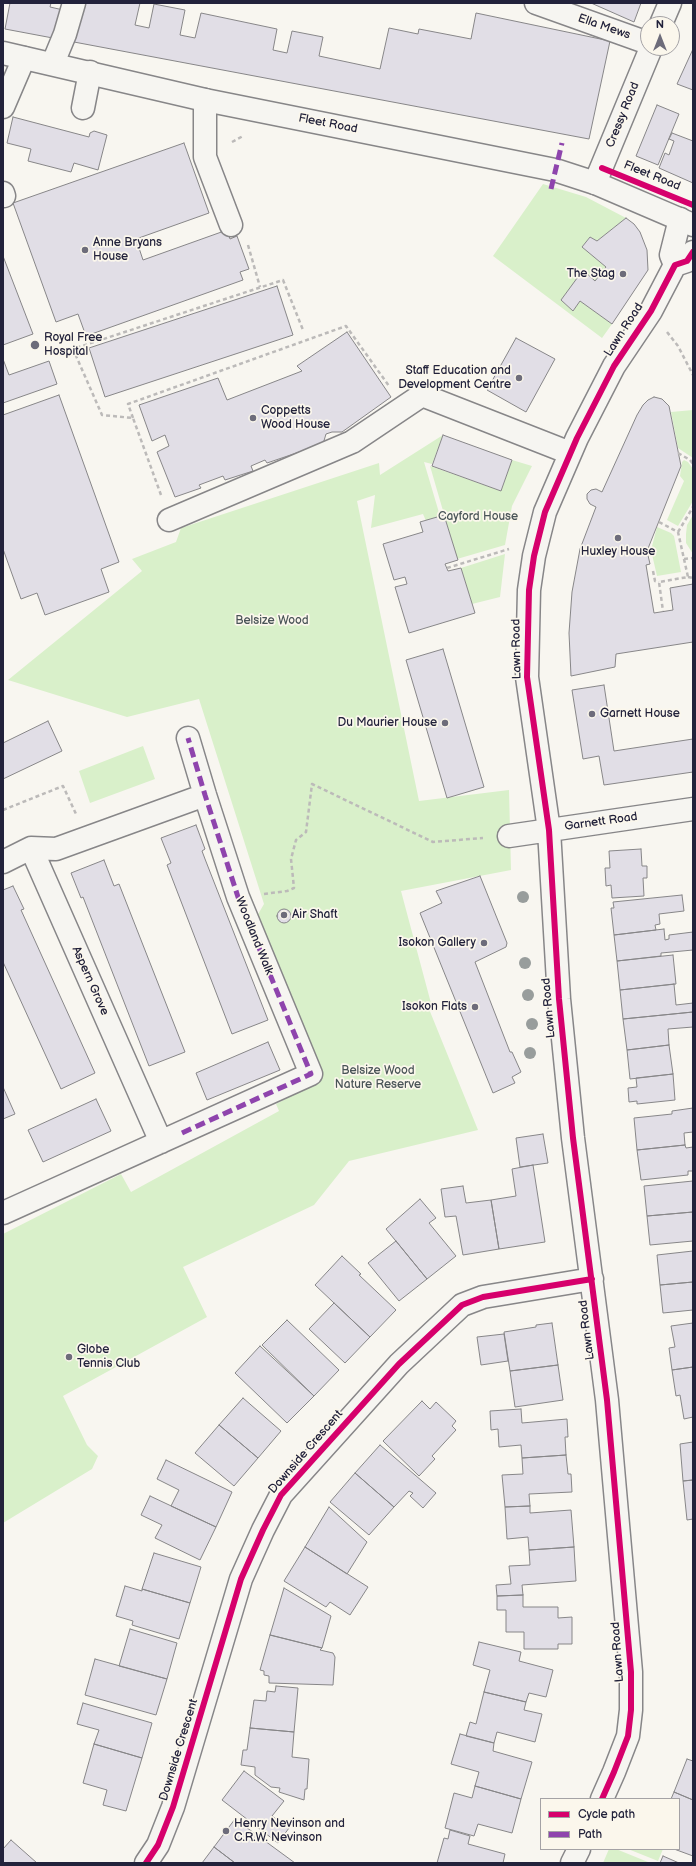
<!DOCTYPE html>
<html>
<head>
<meta charset="utf-8">
<style>
	body { margin:0 }
	#map { position:relative; width:696px; height:1866px; overflow:hidden; background:#f8f6f0; font-family:"Balsamiq Sans",sans-serif }
	canvas { display:block }
	.frame { position:absolute; inset:0; border:4px solid #22223b; pointer-events:none }
	.legend { position:absolute; left:540px; top:1798px; width:140px; height:52px; box-sizing:border-box; background:#fbf7ec; border:1px solid #a4a2a5; margin:0; padding:5px 7px; list-style:none; font-size:12px; color:#22223b }
	.legend li { display:flex; align-items:center; gap:8px; height:20px }
	.legend b { width:20px; border:1px solid #a4a2a5 }
	.north { position:absolute; left:640px; top:16px; width:40px; height:40px; box-sizing:border-box; background:#fbf7ec; border:1px solid #a4a2a5; border-radius:50%; rotate:0deg; font-size:11px; font-weight:700; line-height:16px; text-align:center; color:#22223b }
	.north::after { content:''; display:block; margin:auto; width:14px; height:18px; background:#6d6c7a; clip-path:polygon(50% 0,100% 100%,50% 72%,0 100%) }
</style>
</head>
<body>
<div id="map">
<canvas width="696" height="1866"></canvas>
<div class="frame"></div>
<ul class="legend">
<li><b style="height:5px;background:#d6006c"></b>Cycle path</li>
<li><b style="height:5px;background:#8e44ad"></b>Path</li>
</ul>
<div class="north">N</div>
</div>
<script>
const ctx = document.querySelector('canvas').getContext('2d');
ctx.lineJoin = 'round';
function paint(path, color) { ctx.fillStyle = color; ctx.fill(path, 'evenodd'); }
const toPath = rows => new Path2D(rows.map(r => 'M' + r).join(''));
function stroke(path, color, width, dash) { ctx.strokeStyle = color; ctx.lineWidth = width; ctx.lineCap = dash ? 'butt' : 'round'; ctx.setLineDash(dash || []); ctx.stroke(path); }
function label(font, color, halo, rows, align = 'center') {
  ctx.font = font + ' "Balsamiq Sans",sans-serif'; ctx.lineWidth = 3.5; ctx.setLineDash([]); ctx.textBaseline = 'middle'; ctx.strokeStyle = halo; ctx.fillStyle = color; for (const [text, x, y, turn = 0] of rows) {
    ctx.save(); ctx.translate(x, y); ctx.rotate((+turn || 0) * Math.PI / 180); ctx.textAlign = isNaN(turn) ? turn : align; if (halo) ctx.strokeText(text, 0, 0); ctx.fillText(text, 0, 0); ctx.restore();
  }
}
paint(toPath([
	[543,184,586,197,626,218,597,241,590,237,582,247,606,267,595,281,583,271,561,300,573,311,580,301,612,324,602,338,493,256],
	[693,410,693,458,678,448,671,412],
	[443,435,432,464,424,462,440,516,426,521,423,514,371,528,375,495,357,501,419,801,509,790,511,870,401,891,432,1007,429,1009,478,1130,349,1161,314,1205,183,1267,207,1317,63,1396,87,1445,98,1456,92,1469,3,1523,3,1234,121,1174,131,1192,279,1111,276,1104,305,1089,285,1039,257,916,264,904,199,699,127,717,8,680,142,571,132,559,176,542,181,528,379,463,380,475],
	[512,460,532,466,512,506,505,545,457,559,430,466,501,491],
	[684,460,688,462,693,469,693,501,678,526,667,520,684,481,680,476,682,462],
	[693,515,693,554,686,543,686,534,687,525],
	[657,527,671,533,674,536,681,572,657,576,651,550],
	[505,554,500,597,472,604,461,568],
	[143,746,155,779,90,803,79,771],
	[609,1849,616,1849,648,1862,647,1863,603,1863],
	[628,1849,663,1849,658,1861]
]), '#d9f0ca');
const building = toPath([
	[10,3,51,3,50,7,81,14,83,3,140,3,135,25,149,28,154,4,185,10,180,35,195,38,201,13,277,29,273,50,287,53,292,31,323,37,319,56,380,69,389,28,418,34,419,29,471,39,476,13,610,41,589,139,5,29,10,3],
	[591,3,641,3,634,22,591,3],
	[693,49,693,90,677,84,693,49],
	[657,105,679,114,658,165,636,156,657,105],
	[13,117,89,137,90,133,94,131,107,135,98,170,74,163,71,172,28,161,31,149,7,143,13,117],
	[672,133,693,141,693,183,659,168,665,153,669,155,674,141,669,139,672,133],
	[184,143,209,213,136,239,143,260,227,230,230,239,237,236,249,269,240,272,243,280,86,336,78,314,56,322,13,203,184,143],
	[626,218,634,224,640,232,647,250,648,270,612,324,580,301,573,311,561,300,583,270,595,281,606,267,582,247,590,237,597,241,626,218],
	[3,256,33,334,3,345,3,256],
	[277,286,293,335,105,397,89,348,277,286],
	[347,332,391,397,342,432,332,432,326,434,323,444,267,463,265,460,251,466,253,471,225,480,223,476,199,485,201,488,175,497,157,452,169,446,165,435,152,441,139,405,218,378,227,400,302,371,297,366,347,332],
	[516,338,555,359,526,412,487,390,516,338],
	[3,359,9,375,49,361,57,384,3,403,3,359],
	[59,395,119,562,101,569,109,592,45,615,37,593,21,599,3,549,3,415,59,395],
	[654,397,662,399,669,406,681,466,647,551,650,564,646,565,654,613,673,610,670,588,693,584,693,642,616,654,615,667,571,676,569,633,572,592,580,549,596,507,590,504,587,499,587,494,591,490,596,489,602,492,637,415,643,405,648,400,654,397],
	[443,435,512,460,501,491,432,466,443,435],
	[444,515,458,560,445,564,448,571,461,568,475,613,409,633,395,587,407,584,405,577,394,580,383,544,423,532,420,522,444,515],
	[443,649,484,787,447,798,406,660,443,649],
	[604,685,614,751,693,739,693,772,604,785,599,756,583,759,572,690,604,685],
	[48,721,62,751,3,779,3,743,48,721],
	[196,825,205,849,202,851,205,859,268,1020,232,1034,167,865,171,863,161,838,196,825],
	[641,849,642,866,647,866,647,878,643,878,644,896,612,898,611,885,606,886,605,868,610,868,609,851,641,849],
	[104,860,114,886,119,884,185,1052,149,1066,83,897,81,898,71,873,104,860],
	[480,876,507,943,506,947,475,962,510,1052,512,1052,521,1072,512,1077,515,1083,493,1093,420,913,442,903,436,891,480,876],
	[13,886,24,909,21,910,95,1073,61,1089,3,962,3,890,13,886],
	[682,895,684,911,659,914,660,924,655,925,656,930,614,935,611,908,614,908,613,902,682,895],
	'277 916a7 7 0 1 1 14 0a7 7 0 1 1-14 0Z',
	[664,929,665,940,669,939,669,935,693,932,693,950,661,953,661,956,617,961,614,935,664,929],
	[673,955,676,984,620,990,617,961,673,955],
	[674,984,676,1005,693,1003,693,1012,623,1019,620,990,674,984],
	[693,1012,693,1027,668,1029,669,1045,627,1050,623,1019,693,1012],
	[268,1042,280,1070,207,1100,196,1073,268,1042],
	[669,1045,673,1074,630,1079,627,1050,669,1045],
	[673,1074,675,1100,637,1104,637,1101,629,1102,628,1088,637,1087,636,1078,673,1074],
	[3,1087,15,1114,3,1119,3,1087],
	[96,1099,111,1131,43,1162,28,1130,96,1099],
	[693,1108,693,1132,684,1133,685,1145,637,1150,634,1118,672,1114,672,1111,693,1108],
	[543,1134,548,1163,520,1167,516,1138,543,1134],
	[685,1145,686,1148,693,1147,693,1171,688,1171,688,1175,641,1180,637,1150,685,1145],
	[533,1165,545,1242,499,1249,491,1200,516,1196,512,1169,533,1165],
	[693,1181,693,1212,647,1216,644,1186,693,1181],
	[463,1186,466,1203,491,1200,499,1249,463,1255,456,1216,445,1217,441,1189,463,1186],
	[420,1199,436,1218,429,1223,456,1256,427,1279,386,1229,420,1199],
	[693,1212,693,1241,650,1245,647,1216,693,1212],
	[396,1241,427,1279,399,1301,368,1263,396,1241],
	[693,1251,693,1282,660,1285,657,1255,693,1251],
	[342,1256,361,1274,359,1275,396,1310,370,1337,315,1285,342,1256],
	[693,1282,693,1310,663,1313,660,1285,693,1282],
	[334,1303,370,1337,345,1363,309,1329,334,1303],
	[287,1320,339,1370,314,1396,262,1345,287,1320],
	[552,1323,558,1365,510,1371,504,1332,536,1327,536,1325,552,1323],
	[693,1323,693,1367,672,1370,669,1348,675,1347,671,1326,693,1323],
	[504,1334,508,1361,481,1365,477,1337,504,1334],
	[260,1346,314,1396,287,1423,235,1373,260,1346],
	[558,1365,563,1400,515,1407,510,1371,558,1365],
	[693,1367,693,1417,684,1419,680,1395,676,1396,672,1370,693,1367],
	[243,1398,281,1431,258,1458,219,1425,243,1398],
	[422,1401,430,1409,436,1402,456,1421,452,1426,456,1430,432,1456,435,1459,419,1476,383,1441,422,1401],
	[521,1409,522,1423,567,1419,568,1437,565,1437,566,1455,522,1458,521,1445,499,1447,498,1429,491,1430,490,1411,521,1409],
	[219,1425,258,1458,234,1486,195,1453,219,1425],
	[693,1442,693,1480,683,1481,680,1444,693,1442],
	[380,1445,436,1493,423,1508,410,1496,413,1493,409,1491,394,1507,355,1473,380,1445],
	[566,1455,568,1474,571,1474,572,1492,529,1494,530,1506,505,1507,502,1475,523,1474,522,1458,566,1455],
	[166,1460,232,1492,216,1527,171,1506,179,1490,157,1479,166,1460],
	[355,1473,394,1507,369,1535,330,1502,355,1473],
	[693,1480,693,1519,687,1520,683,1481,693,1480],
	[150,1496,216,1527,200,1560,155,1538,162,1525,141,1515,150,1496],
	[530,1506,530,1513,571,1510,574,1547,529,1550,528,1537,507,1539,505,1507,530,1506],
	[329,1507,367,1542,347,1574,305,1547,329,1507],
	[305,1547,368,1587,350,1615,330,1602,326,1607,284,1581,305,1547],
	[574,1547,576,1581,522,1585,523,1595,497,1596,496,1585,511,1584,509,1566,530,1565,529,1550,574,1547],
	[154,1553,201,1567,190,1603,142,1589,154,1553],
	[125,1586,142,1591,142,1589,190,1603,179,1639,132,1625,133,1621,116,1616,125,1586],
	[284,1588,331,1616,322,1648,270,1635,284,1588],
	[523,1595,523,1607,558,1607,558,1618,572,1617,572,1644,558,1644,558,1649,524,1649,524,1632,506,1632,506,1610,497,1610,497,1596,523,1595],
	[130,1629,177,1643,167,1679,119,1666,130,1629],
	[270,1635,322,1648,320,1650,333,1653,335,1657,333,1685,269,1683,269,1676,264,1675,264,1671,260,1670,270,1635],
	[479,1642,521,1652,519,1661,553,1670,546,1697,529,1693,526,1702,484,1692,490,1670,473,1665,479,1642],
	[95,1659,167,1679,156,1715,85,1695,95,1659],
	[276,1686,298,1688,294,1732,250,1728,254,1700,266,1701,267,1691,275,1692,276,1686],
	[484,1692,526,1702,524,1710,542,1714,535,1742,497,1732,494,1743,466,1736,470,1722,476,1724,484,1692],
	[83,1703,152,1723,142,1758,94,1744,99,1730,77,1724,83,1703],
	[250,1728,294,1732,292,1757,309,1759,307,1789,305,1789,304,1800,279,1792,280,1788,271,1787,255,1775,255,1767,241,1765,243,1750,247,1750,250,1728],
	[460,1734,494,1743,493,1751,532,1762,521,1799,475,1786,479,1772,451,1764,460,1734],
	[94,1744,142,1758,126,1811,103,1805,107,1790,83,1783,94,1744],
	[687,1759,693,1761,693,1800,674,1792,687,1759],
	[244,1771,284,1801,272,1816,289,1828,278,1843,222,1800,244,1771],
	[475,1786,521,1799,512,1833,478,1824,474,1836,445,1828,454,1793,472,1798,475,1786],
	[674,1792,693,1800,693,1856,674,1849,679,1849,679,1799,671,1799,674,1792],
	[235,1819,295,1863,235,1863,214,1847,235,1819],
	[450,1830,470,1836,468,1844,505,1854,503,1863,437,1863,444,1838,448,1839,450,1830],
	[11,1840,37,1863,3,1863,3,1849,11,1840],
	[214,1847,235,1863,202,1863,214,1847],
	[663,1856,679,1863,660,1863,663,1856]
]);
paint(building, '#e1dee6');
stroke(building, '#878688', 1);
const minor = toPath([
	[536,3,648,43],
	[661,24,670,3],
	[53,63,65,34,74,3],
	[205,100,205,157,231,225],
	[3,107,24,58],
	[83,108,90,72],
	[595,183,651,48],
	[3,193,4,196],
	[675,265,671,255,680,219],
	[169,520,352,442,422,395,570,453],
	[509,836,693,809],
	[31,848,161,1142],
	[3,862,31,848,56,849,205,795],
	[3,1213,311,1074,238,897,205,795,188,738],
	[602,1799,614,1772,628,1736,631,1710,631,1672,607,1400,573,1138,559,999,549,830,527,677,529,590,534,556,545,512,577,438,614,366,651,311,675,265,687,261,693,252],
	[146,1863,158,1845,173,1807,241,1579,263,1530,281,1495,399,1364,462,1305,483,1297,592,1279],
	[572,1863,579,1849]
]);
const major = toPath([
	[3,53,205,100,555,170,595,183,693,225]
]);
stroke(minor, '#878688', 25);
stroke(major, '#878688', 25);
stroke(toPath([
	[232,142,243,136],
	[248,245,260,287],
	[667,332,678,346,693,375],
	[133,418,128,404,346,326,389,386],
	[678,453,690,460,693,464],
	[161,495,133,418,102,415,73,349,283,280,303,330],
	[659,522,678,532,688,577,659,582,663,611],
	[678,532,693,507],
	[684,559,693,558],
	[447,568,509,549],
	[653,571,655,581,659,582],
	[688,577,693,578],
	[3,810,63,786,76,814],
	[264,894,287,891,294,888,291,859,296,840,306,832,312,784,433,842,483,838]
]), '#bcbab9', 2.5, [4, 3]);
stroke(minor, '#f6f5f1', 22);
stroke(major, '#f6f5f1', 22);
stroke(toPath([
	[551,189,562,143],
	[182,1133,311,1074,238,897,205,795,188,738]
]), '#8e44ad', 5, [10, 5]);
stroke(toPath([
	[602,168,693,205],
	[602,1799,614,1772,628,1736,631,1710,631,1672,607,1400,573,1138,559,999,549,830,527,677,529,590,534,556,545,512,577,438,614,366,651,311,675,265,687,261,693,252],
	[146,1863,158,1845,173,1807,241,1579,263,1530,281,1495,399,1364,462,1305,483,1297,592,1279]
]), '#d6006c', 6);
ctx.fillStyle = '#989d9c';
for (const [x, y] of [
	[523,897],
	[525,963],
	[528,995],
	[532,1024],
	[530,1053]
]) { ctx.beginPath(); ctx.arc(x, y, 6, 0, 2 * Math.PI); ctx.fill(); }
for (const [x, y, r, color] of [
	[85,250,4,"#6d6c7a"],
	[623,274,4,"#6d6c7a"],
	[35,345,5,"#6d6c7a"],
	[519,378,4,"#6d6c7a"],
	[253,418,4,"#6d6c7a"],
	[618,538,4,"#6d6c7a"],
	[592,714,4,"#6d6c7a"],
	[445,723,4,"#6d6c7a"],
	[284,915,4,"#6d6c7a"],
	[484,943,4,"#6d6c7a"],
	[475,1007,4,"#6d6c7a"],
	[69,1357,4,"#6d6c7a"],
	[226,1831,4,"#6d6c7a"]
]) { const dot = new Path2D(); dot.arc(x, y, r, 0, 2 * Math.PI); ctx.fillStyle = color; ctx.fill(dot); stroke(dot, '#fbf7ec', 1.5); }
label('12px', '#22223b', '#fbf7ec', [
	["Ella Mews",604,27,19],
	["Cressy Road",623,115,-68],
	["Fleet Road",328,124,11],
	["Fleet Road",652,176,22],
	["Lawn Road",624,330,-57],
	["Lawn Road",517,649,-91],
	["Garnett Road",601,822,-8],
	["Woodland Walk",254,936,68],
	["Aspern Grove",90,981,66],
	["Lawn Road",549,1008,-95],
	["Lawn Road",587,1330,-97],
	["Downside Crescent",306,1452,-49],
	["Lawn Road",618,1652,-94],
	["Downside Crescent",179,1750,-73]
]);
label('12px', '#22223b', '#fbf7ec', [
	["Anne Bryans",93,243],
	["House",93,257],
	["The Stag",615,274,"right"],
	["Royal Free",44,338],
	["Hospital",44,352],
	["Staff Education and",511,371,"right"],
	["Development Centre",511,385,"right"],
	["Coppetts",261,411],
	["Wood House",261,425],
	["Huxley House",618,552,"center"],
	["Garnett House",600,714],
	["Du Maurier House",437,723,"right"],
	["Air Shaft",292,915],
	["Isokon Gallery",476,943,"right"],
	["Isokon Flats",467,1007,"right"],
	["Globe",77,1350],
	["Tennis Club",77,1364],
	["Henry Nevinson and",234,1824],
	["C.R.W. Nevinson",234,1838]
], 'left');
label('12px', '#495457', '#fbf7ec', [
	["Cayford House",478,517],
	["Belsize Wood",272,621],
	["Belsize Wood",378,1071],
	["Nature Reserve",378,1085]
]);
</script>
</body>
</html>
